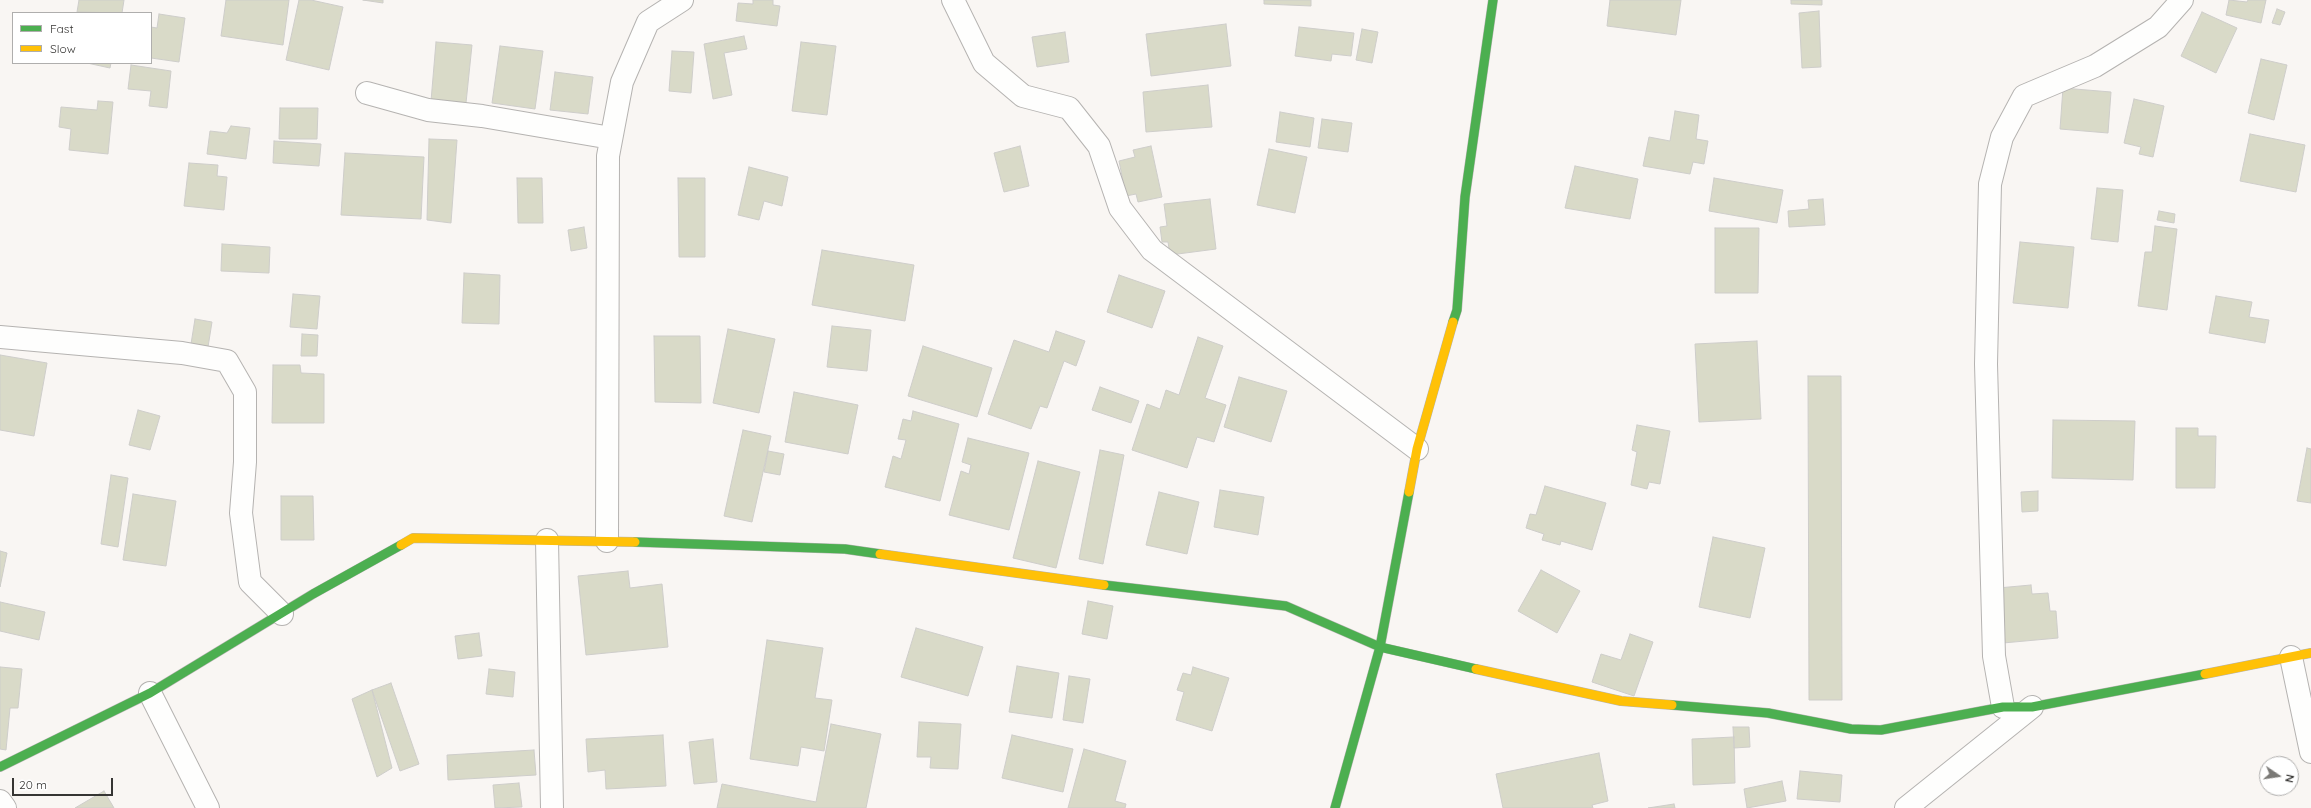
<!DOCTYPE html>
<html>
<head>
<meta charset="utf-8">
<style>
	body { margin:0 }
	#map { position:relative; width:2311px; height:808px; overflow:hidden; background:#f9f6f3; font-family:Quicksand,sans-serif }
	canvas { display:block }
	.legend { position:absolute; left:12px; top:12px; width:140px; height:52px; box-sizing:border-box; background:#fff; border:1px solid #afaead; margin:0; padding:5px 7px; list-style:none; font-size:12px; color:#363533 }
	.legend li { display:flex; align-items:center; gap:8px; height:20px }
	.legend b { width:20px; border:1px solid #afaead }
	.north { position:absolute; left:2259px; top:756px; width:40px; height:40px; box-sizing:border-box; background:#fff; border:1px solid #afaead; border-radius:50%; rotate:103deg; font-size:11px; font-weight:700; line-height:16px; text-align:center; color:#363533 }
	.north::after { content:''; display:block; margin:auto; width:14px; height:18px; background:#7a7976; clip-path:polygon(50% 0,100% 100%,50% 72%,0 100%) }
	.scale { position:absolute; left:12px; top:778px; width:101px; height:18px; box-sizing:border-box; border:2px solid #363533; border-top:0; padding-left:5px; font-size:12px; line-height:14px; white-space:nowrap; color:#363533; -webkit-text-stroke:3px #fff; paint-order:stroke }
</style>
</head>
<body>
<div id="map">
<canvas width="2311" height="808"></canvas>
<ul class="legend">
<li><b style="height:5px;background:#4caf50"></b>Fast</li>
<li><b style="height:5px;background:#ffc107"></b>Slow</li>
</ul>
<div class="north">N</div>
<div class="scale">20 m</div>
</div>
<script>
const ctx = document.querySelector('canvas').getContext('2d');
ctx.lineJoin = 'round';
function paint(path, color) { ctx.fillStyle = color; ctx.fill(path, 'evenodd'); }
const toPath = rows => new Path2D(rows.map(r => 'M' + r).join(''));
function stroke(path, color, width, dash) { ctx.strokeStyle = color; ctx.lineWidth = width; ctx.lineCap = dash ? 'butt' : 'round'; ctx.setLineDash(dash || []); ctx.stroke(path); }
const building = toPath([
	[79,0,124,0,122,13,77,12,79,0],
	[226,0,289,0,283,45,221,36,226,0],
	[299,0,311,0,343,7,329,70,286,60,299,0],
	[363,0,383,0,383,3,363,0],
	[753,0,773,0,773,5,780,6,777,26,736,21,738,3,753,4,753,0],
	[1264,0,1311,0,1311,6,1264,4,1264,0],
	[1610,0,1681,0,1676,35,1607,26,1610,0],
	[1791,0,1822,0,1822,5,1791,4,1791,0],
	[2229,0,2247,2,2248,0,2266,0,2261,23,2226,15,2229,0],
	[2277,9,2285,12,2280,25,2272,23,2277,9],
	[1819,11,1821,67,1802,68,1799,13,1819,11],
	[2202,12,2237,28,2216,73,2181,56,2202,12],
	[159,14,185,18,179,62,151,58,151,27,157,28,159,14],
	[1226,24,1231,66,1151,76,1146,34,1226,24],
	[1299,27,1354,33,1351,56,1332,54,1331,61,1295,56,1299,27],
	[1362,29,1378,32,1372,63,1356,60,1362,29],
	[1065,32,1069,62,1037,67,1032,37,1065,32],
	[744,36,747,49,724,53,732,95,713,99,704,44,744,36],
	[436,42,472,45,466,103,431,101,436,42],
	[801,42,836,46,827,115,792,111,801,42],
	[500,46,543,51,535,109,492,103,500,46],
	[672,51,694,52,691,93,669,91,672,51],
	[2261,59,2287,65,2274,120,2248,113,2261,59],
	[87,63,111,63,110,68,87,63],
	[131,65,171,71,167,108,149,106,151,91,128,89,131,65],
	[555,72,593,77,588,114,550,110,555,72],
	[1208,85,1212,127,1146,132,1143,92,1208,85],
	[2063,88,2111,92,2108,133,2060,129,2063,88],
	[2134,99,2164,106,2153,157,2139,154,2141,147,2124,143,2134,99],
	[98,101,113,102,108,154,69,150,71,129,59,127,61,107,97,110,98,101],
	[280,108,318,108,317,139,279,139,280,108],
	[1675,111,1699,115,1696,139,1708,141,1704,164,1693,162,1690,174,1643,166,1649,137,1670,141,1675,111],
	[1280,112,1314,118,1310,147,1276,142,1280,112],
	[1322,119,1352,123,1348,152,1318,148,1322,119],
	[231,126,250,128,246,159,207,154,210,131,227,133,231,126],
	[2250,134,2305,145,2296,192,2240,181,2250,134],
	[429,139,457,140,451,223,427,220,429,139],
	[274,141,321,144,319,166,273,163,274,141],
	[1020,146,1029,186,1004,192,994,153,1020,146],
	[1151,146,1162,197,1138,202,1136,194,1126,196,1119,161,1135,157,1133,150,1151,146],
	[1269,149,1307,157,1295,213,1257,205,1269,149],
	[345,153,424,157,421,219,341,215,345,153],
	[189,163,218,165,217,176,227,177,224,210,184,206,189,163],
	[1575,166,1638,179,1630,219,1565,208,1575,166],
	[749,167,788,177,782,206,764,201,759,220,738,215,749,167],
	[517,178,542,178,543,223,518,223,517,178],
	[678,178,705,178,705,257,679,257,678,178],
	[1714,178,1783,190,1777,223,1709,211,1714,178],
	[2097,188,2123,190,2118,242,2091,239,2097,188],
	[1210,199,1216,249,1170,255,1168,242,1162,242,1160,227,1167,226,1164,204,1210,199],
	[1823,199,1825,225,1789,227,1788,211,1809,209,1808,200,1823,199],
	[2159,211,2175,214,2174,223,2157,220,2159,211],
	[2155,226,2177,229,2167,310,2138,306,2145,252,2152,252,2155,226],
	[584,227,587,248,571,251,568,230,584,227],
	[1715,228,1759,228,1758,293,1715,293,1715,228],
	[2020,242,2074,247,2068,308,2013,303,2020,242],
	[222,244,270,247,269,273,221,271,222,244],
	[822,250,914,265,905,321,812,305,822,250],
	[464,273,500,275,499,324,462,323,464,273],
	[1119,275,1165,291,1152,328,1107,312,1119,275],
	[293,294,320,296,317,329,290,327,293,294],
	[2216,296,2252,302,2249,317,2269,320,2265,343,2209,333,2216,296],
	[195,319,212,322,208,347,191,344,195,319],
	[832,326,871,330,867,371,827,367,832,326],
	[728,329,775,339,759,413,713,403,728,329],
	[1056,331,1085,341,1076,366,1064,361,1047,408,1040,406,1031,429,988,414,1014,340,1049,352,1056,331],
	[302,334,318,335,317,356,301,356,302,334],
	[654,336,700,336,701,403,655,402,654,336],
	[1198,337,1223,346,1205,398,1226,405,1214,442,1197,437,1187,468,1132,450,1147,404,1160,409,1166,390,1179,395,1198,337],
	[1757,341,1761,419,1699,422,1695,344,1757,341],
	[923,346,992,368,977,417,908,396,923,346],
	[0,355,47,363,34,436,0,430,0,355],
	[273,365,300,365,301,373,324,374,324,423,272,423,273,365],
	[1808,376,1841,376,1842,700,1809,700,1808,376],
	[1239,377,1287,391,1271,442,1224,427,1239,377],
	[1100,387,1139,401,1131,423,1092,410,1100,387],
	[794,392,858,405,848,454,785,442,794,392],
	[138,410,160,416,150,450,129,445,138,410],
	[913,411,959,424,940,501,885,487,893,456,901,459,906,440,898,439,903,419,911,421,913,411],
	[2053,420,2135,421,2133,480,2052,478,2053,420],
	[1637,425,1670,431,1660,484,1649,482,1647,489,1631,485,1637,452,1632,450,1637,425],
	[2176,428,2198,428,2198,436,2216,436,2215,488,2176,488,2176,428],
	[743,430,771,436,752,522,724,516,743,430],
	[968,438,1029,453,1009,530,949,515,961,471,969,474,971,465,962,462,968,438],
	[2307,448,2311,449,2311,503,2297,501,2307,448],
	[1100,450,1124,455,1103,564,1079,559,1100,450],
	[768,451,784,454,780,475,764,472,768,451],
	[1038,461,1080,472,1056,568,1013,558,1038,461],
	[111,475,128,478,118,547,101,544,111,475],
	[1545,486,1606,503,1592,550,1561,541,1560,545,1542,540,1544,534,1526,528,1530,514,1536,515,1545,486],
	[1220,490,1264,497,1258,535,1214,527,1220,490],
	[2038,491,2038,511,2022,512,2021,492,2038,491],
	[1159,492,1199,502,1187,554,1146,545,1159,492],
	[133,494,176,501,166,566,123,560,133,494],
	[281,496,313,496,314,540,281,540,281,496],
	[1713,537,1765,548,1750,618,1699,607,1713,537],
	[0,551,7,553,0,587,0,551],
	[1541,570,1580,591,1557,633,1518,611,1541,570],
	[628,571,630,588,662,584,668,647,586,655,578,576,628,571],
	[2031,585,2032,594,2048,593,2050,611,2056,611,2058,638,2003,643,1998,588,2031,585],
	[1088,601,1113,606,1107,639,1082,634,1088,601],
	[0,602,45,612,39,640,0,631,0,602],
	[916,628,983,647,968,696,901,677,916,628],
	[479,633,482,656,458,659,455,636,479,633],
	[1630,634,1653,642,1634,696,1592,682,1601,654,1621,660,1630,634],
	[767,640,823,648,815,698,832,700,824,751,801,747,798,766,750,759,767,640],
	[1017,666,1059,673,1052,718,1009,712,1017,666],
	[0,667,22,669,18,708,10,708,6,750,0,749,0,667],
	[1193,667,1229,678,1212,731,1176,720,1184,692,1177,690,1183,673,1191,675,1193,667],
	[489,669,515,672,513,697,486,694,489,669],
	[1069,676,1090,679,1083,723,1063,720,1069,676],
	[391,683,419,764,400,771,372,690,391,683],
	[372,690,392,768,377,777,352,699,372,690],
	[919,722,961,724,958,769,930,768,931,757,917,757,919,722],
	[831,724,881,734,866,808,717,808,722,784,816,802,831,724],
	[1733,727,1749,727,1750,747,1734,748,1733,727],
	[663,735,666,786,606,789,605,770,588,772,586,739,663,735],
	[1012,735,1073,749,1063,792,1002,778,1012,735],
	[1734,737,1735,783,1693,785,1692,739,1734,737],
	[713,739,717,782,694,784,689,742,713,739],
	[1084,749,1126,761,1115,801,1126,804,1125,808,1068,808,1084,749],
	[534,750,536,775,448,780,447,755,534,750],
	[1599,753,1608,801,1592,805,1593,808,1503,808,1496,774,1599,753],
	[1800,771,1842,775,1840,802,1797,799,1800,771],
	[1782,781,1786,801,1747,808,1744,789,1782,781],
	[519,783,522,807,495,808,493,785,519,783],
	[104,791,114,808,75,808,104,791],
	[1674,804,1675,808,1648,808,1674,804]
]);
paint(building, '#d9dac8');
stroke(building, '#cecdca', 1);
const street = toPath([
	[953,0,984,63,1023,96,1069,108,1099,146,1120,208,1152,250,1417,449],
	[367,93,428,110,482,116,611,138],
	[0,337,182,353,227,361,245,392,245,462,241,513,250,582,282,614],
	[547,540,552,808],
	[607,541,608,156,622,82,648,22,682,0],
	[2291,657,2311,752],
	[150,693,208,808],
	[2003,707,1994,656,1986,364,1990,184,2002,137,2024,96,2095,66,2158,27,2182,0],
	[0,801,5,808],
	[1906,808,2032,707]
]);
const fast = toPath([
	[1453,322,1457,310,1465,197,1493,0],
	[635,542,845,549,880,554],
	[1104,585,1286,606,1380,647,1476,669],
	[1672,705,1768,713,1851,729,1881,730,2003,707,2032,707,2205,674],
	[0,767,150,693,313,594,401,545],
	[1335,808,1380,647,1409,492]
]);
const slow = toPath([
	[1409,492,1417,449,1453,322],
	[401,545,413,538,635,542],
	[880,554,1104,585],
	[1476,669,1621,701,1672,705],
	[2205,674,2311,653]
]);
stroke(street, '#b5b3b1', 24);
stroke(fast, '#b5b3b1', 10);
stroke(slow, '#b5b3b1', 10);
stroke(street, '#fefefd', 22);
stroke(fast, '#4caf50', 9);
stroke(slow, '#ffc107', 9);
</script>
</body>
</html>
